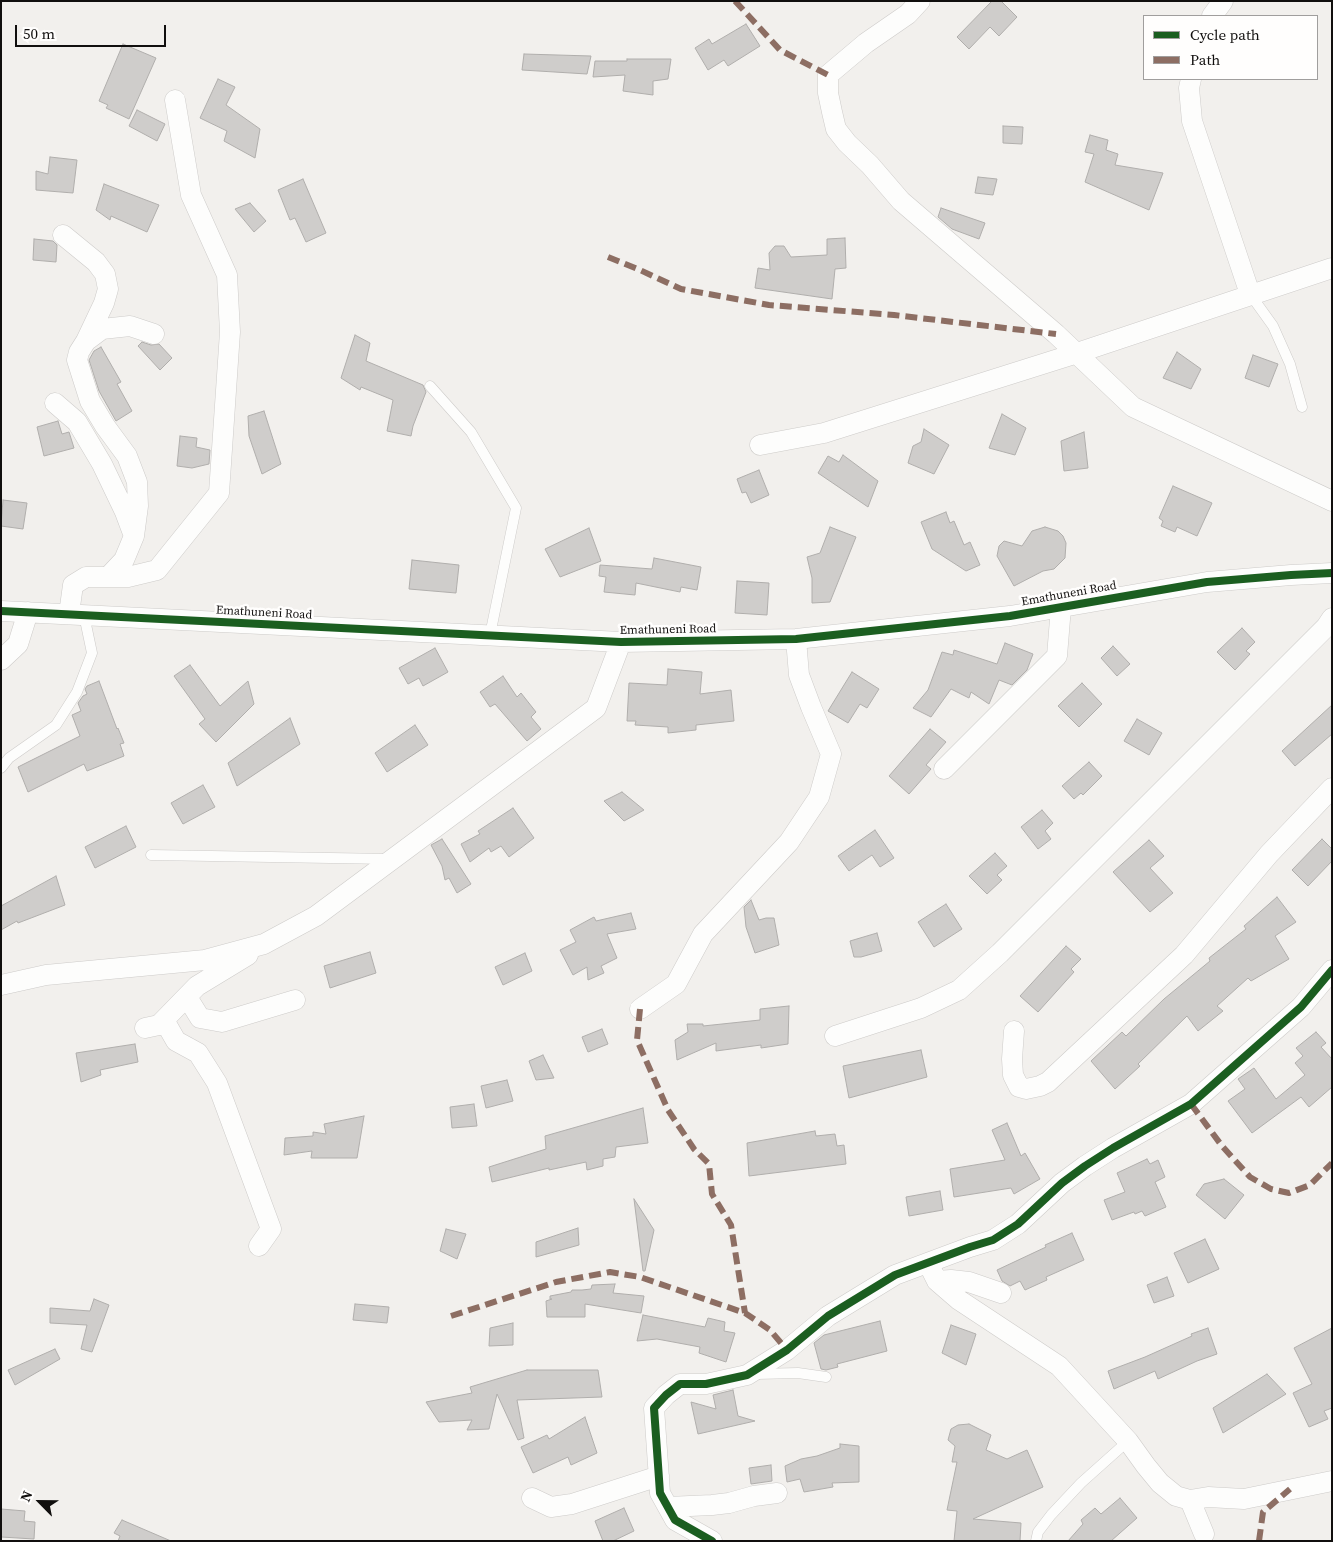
<!DOCTYPE html>
<html>
<head>
<meta charset="utf-8">
<style>
	body { margin:0 }
	#map { position:relative; width:1333px; height:1542px; overflow:hidden; background:#f2f0ed; font-family:"Source Serif 4",serif }
	canvas { display:block }
	.frame { position:absolute; inset:0; border:2px solid #110f0e; pointer-events:none }
	.legend { position:absolute; left:1143px; top:15px; width:175px; height:65px; box-sizing:border-box; background:#fffefd; border:1px solid #a09e9d; margin:0; padding:6px 9px; list-style:none; font-size:15px; color:#110f0e }
	.legend li { display:flex; align-items:center; gap:10px; height:25px }
	.legend b { width:25px; border:1px solid #a09e9d }
	.north { position:absolute; left:15px; top:1477px; width:50px; height:50px; -webkit-text-stroke:4px #fffefd; paint-order:stroke; rotate:293deg; font-size:14px; font-weight:700; line-height:20px; text-align:center; color:#110f0e }
	.north::after { content:''; display:block; margin:auto; width:18px; height:22px; background:#110f0e; clip-path:polygon(50% 0,100% 100%,50% 72%,0 100%) }
	.scale { position:absolute; left:15px; top:25px; width:151px; height:22px; box-sizing:border-box; border:2px solid #110f0e; border-top:0; padding-left:6px; font-size:15px; line-height:18px; white-space:nowrap; color:#110f0e; -webkit-text-stroke:4px #fffefd; paint-order:stroke }
</style>
</head>
<body>
<div id="map">
<canvas width="1333" height="1542"></canvas>
<div class="frame"></div>
<ul class="legend">
<li><b style="height:6px;background:#1b5e20"></b>Cycle path</li>
<li><b style="height:6px;background:#8d6e63"></b>Path</li>
</ul>
<div class="north">N</div>
<div class="scale">50 m</div>
</div>
<script>
const ctx = document.querySelector('canvas').getContext('2d');
ctx.lineJoin = 'round';
function paint(path, color) { ctx.fillStyle = color; ctx.fill(path, 'evenodd'); }
const toPath = rows => new Path2D(rows.map(r => 'M' + r).join(''));
function stroke(path, color, width, dash) { ctx.strokeStyle = color; ctx.lineWidth = width; ctx.lineCap = dash ? 'butt' : 'round'; ctx.setLineDash(dash || []); ctx.stroke(path); }
function label(font, color, halo, rows, align = 'center') {
  ctx.font = font + ' "Source Serif 4",serif'; ctx.lineWidth = 5; ctx.setLineDash([]); ctx.textBaseline = 'middle'; ctx.strokeStyle = halo; ctx.fillStyle = color; for (const [text, x, y, turn = 0] of rows) {
    ctx.save(); ctx.translate(x, y); ctx.rotate((+turn || 0) * Math.PI / 180); ctx.textAlign = isNaN(turn) ? turn : align; if (halo) ctx.strokeText(text, 0, 0); ctx.fillText(text, 0, 0); ctx.restore();
  }
}
const building = toPath([
	[992,1,1001,1,1017,17,999,36,990,27,969,49,957,37,992,1],
	[746,24,760,46,728,66,724,60,708,70,695,48,709,39,712,44,746,24],
	[123,44,156,58,129,119,106,108,108,105,99,101,123,44],
	[524,54,591,56,587,74,522,70,524,54],
	[627,59,671,59,668,79,653,81,653,95,623,91,625,75,593,77,595,61,627,61,627,59],
	[218,79,235,87,226,105,260,129,255,158,224,141,227,131,200,118,218,79],
	[137,110,165,124,157,141,129,126,137,110],
	[1003,126,1023,127,1022,144,1003,143,1003,126],
	[1090,135,1108,140,1106,150,1118,154,1115,165,1163,173,1149,210,1085,182,1094,154,1085,152,1090,135],
	[50,157,77,160,73,193,36,190,36,171,48,174,50,157],
	[978,177,997,179,993,195,975,193,978,177],
	[303,179,326,233,306,242,295,218,290,220,278,190,303,179],
	[104,184,159,205,147,232,111,216,110,220,96,210,104,184],
	[250,203,266,221,254,232,235,209,250,203],
	[941,208,985,223,979,239,952,229,938,217,941,208],
	[845,238,846,268,835,269,832,299,755,288,758,268,770,270,769,253,775,246,784,246,791,257,827,255,827,239,845,238],
	[34,239,53,241,57,245,56,262,33,260,34,239],
	[355,335,370,343,366,361,423,385,426,392,413,426,411,436,387,431,393,400,361,387,360,390,341,378,355,335],
	[142,342,151,345,159,344,172,358,160,370,138,346,142,342],
	[101,347,121,382,117,384,132,411,116,421,99,391,89,360,94,351,101,347],
	[1177,352,1201,369,1191,389,1163,378,1177,352],
	[1253,355,1278,364,1269,387,1245,378,1253,355],
	[264,411,281,464,262,474,249,436,248,416,264,411],
	[1002,414,1026,428,1015,455,989,448,1002,414],
	[58,421,62,434,69,432,74,448,44,456,37,427,58,421],
	[924,429,949,445,934,474,908,463,913,446,921,442,924,429],
	[1084,432,1088,468,1064,471,1061,441,1084,432],
	[180,436,197,438,196,447,210,450,209,464,192,468,177,466,180,436],
	[843,455,878,481,868,507,818,473,828,456,839,462,843,455],
	[759,470,769,495,751,503,746,492,742,493,737,479,759,470],
	[1173,486,1212,503,1197,536,1177,527,1175,532,1161,526,1163,521,1159,518,1173,486],
	[3,500,27,503,23,529,1,526,3,500],
	[946,512,950,523,954,521,964,545,970,542,980,565,966,571,932,549,921,522,946,512],
	[830,527,856,537,830,602,812,603,812,578,807,557,820,553,830,527],
	[1045,527,1058,531,1063,536,1066,543,1065,558,1054,569,1043,571,1014,586,997,556,999,546,1004,541,1022,546,1032,531,1045,527],
	[589,528,601,561,560,577,545,549,589,528],
	[654,558,701,567,697,590,681,587,680,592,636,583,635,595,604,592,606,577,599,576,600,565,652,569,654,558],
	[412,560,459,565,456,593,409,589,412,560],
	[737,581,769,583,767,615,735,613,737,581],
	[1242,628,1255,642,1246,651,1250,654,1235,670,1217,652,1242,628],
	[1005,643,1033,654,1027,670,1012,685,999,680,989,704,971,692,969,698,951,689,931,717,913,708,928,690,942,652,953,655,954,650,997,664,1005,643],
	[1113,646,1130,664,1117,676,1101,658,1113,646],
	[435,648,448,672,423,686,419,678,408,684,399,668,435,648],
	[190,665,220,706,248,681,254,704,216,742,199,724,205,719,174,676,190,665],
	[668,669,702,672,700,694,731,690,734,721,696,725,696,730,668,733,668,727,635,725,636,721,627,721,629,683,667,685,668,669],
	[852,672,879,689,867,708,860,704,848,723,828,711,852,672],
	[503,676,517,697,521,693,536,712,531,717,541,729,527,741,495,704,490,707,480,692,503,676],
	[99,681,117,729,118,728,124,743,120,744,124,756,87,771,84,764,28,792,18,767,80,736,72,715,81,711,78,703,83,696,87,694,85,689,87,686,99,681],
	[1082,683,1102,704,1079,727,1058,706,1082,683],
	[1332,705,1332,734,1295,766,1282,751,1332,705],
	[290,718,300,744,237,786,228,763,290,718],
	[1137,719,1162,733,1149,755,1124,741,1137,719],
	[415,725,428,745,387,772,375,753,415,725],
	[930,729,946,742,926,765,931,769,909,794,889,776,930,729],
	[1089,762,1102,776,1083,795,1081,793,1074,799,1062,786,1089,762],
	[203,785,215,807,183,824,171,803,203,785],
	[622,792,644,810,624,821,604,801,622,792],
	[513,808,534,838,509,857,501,846,491,852,489,848,470,862,461,844,480,834,478,831,513,808],
	[1042,810,1053,823,1045,831,1051,839,1038,849,1021,827,1042,810],
	[126,826,136,847,95,868,85,847,126,826],
	[875,830,894,858,880,867,872,855,849,871,838,856,875,830],
	[442,839,471,884,457,893,449,878,445,880,442,866,431,845,442,839],
	[1322,839,1332,849,1332,861,1308,886,1292,870,1322,839],
	[1149,840,1164,856,1150,868,1173,893,1150,912,1113,872,1149,840],
	[995,853,1007,866,997,875,1002,880,987,894,969,876,995,853],
	[56,876,65,905,18,923,17,921,1,930,1,906,56,876],
	[1277,897,1296,922,1275,936,1289,959,1251,981,1248,978,1217,1006,1223,1011,1198,1031,1187,1016,1138,1064,1140,1066,1115,1089,1091,1061,1122,1032,1126,1036,1164,999,1210,961,1209,958,1246,929,1244,926,1277,897],
	[751,900,759,920,766,918,774,918,779,945,755,953,746,927,744,907,751,900],
	[946,904,962,929,934,947,918,922,946,904],
	[631,913,636,929,607,934,617,958,601,966,604,973,588,980,587,967,573,975,560,950,576,942,570,930,594,917,596,921,631,913],
	[877,933,882,951,861,957,854,957,850,941,877,933],
	[1066,946,1081,959,1071,969,1074,972,1038,1012,1020,996,1066,946],
	[370,952,376,973,330,988,324,966,370,952],
	[525,953,532,971,503,985,495,967,525,953],
	[789,1006,788,1044,761,1048,761,1045,716,1051,716,1043,677,1060,675,1040,688,1032,687,1024,703,1024,703,1026,760,1020,760,1009,789,1006],
	[602,1029,608,1044,588,1052,582,1037,602,1029],
	[1316,1032,1326,1043,1321,1047,1332,1059,1332,1087,1309,1107,1301,1097,1252,1133,1228,1101,1245,1089,1238,1079,1254,1068,1276,1099,1305,1075,1295,1063,1303,1056,1296,1048,1316,1032],
	[135,1044,138,1062,100,1070,101,1075,81,1082,76,1053,135,1044],
	[921,1050,927,1077,849,1098,843,1066,921,1050],
	[543,1055,554,1078,536,1080,529,1061,543,1055],
	[507,1080,513,1101,486,1108,481,1086,507,1080],
	[474,1104,477,1126,452,1128,450,1107,474,1104],
	[643,1108,648,1143,616,1147,615,1157,603,1159,603,1166,587,1170,586,1162,549,1170,549,1168,492,1182,489,1167,546,1149,545,1136,643,1108],
	[364,1116,357,1158,311,1158,312,1151,284,1155,285,1138,313,1136,313,1132,326,1134,324,1124,364,1116],
	[1007,1123,1021,1156,1025,1153,1040,1179,1014,1194,1011,1188,954,1197,950,1169,1005,1160,992,1130,1007,1123],
	[815,1131,816,1136,835,1134,837,1146,844,1145,846,1164,749,1176,747,1143,815,1131],
	[1147,1159,1150,1164,1158,1160,1165,1177,1155,1182,1166,1207,1145,1216,1142,1211,1135,1214,1134,1212,1112,1220,1104,1200,1125,1192,1117,1173,1147,1159],
	[1224,1179,1244,1195,1225,1219,1196,1195,1204,1184,1224,1179],
	[940,1191,943,1210,909,1216,906,1197,940,1191],
	[634,1199,654,1230,645,1271,643,1271,634,1199],
	[578,1228,579,1245,536,1257,536,1242,578,1228],
	[446,1229,466,1234,457,1259,440,1251,446,1229],
	[1072,1233,1084,1260,1046,1277,1047,1280,1025,1290,1020,1281,1010,1286,1002,1281,997,1270,1046,1247,1045,1245,1072,1233],
	[1205,1239,1219,1269,1188,1283,1174,1253,1205,1239],
	[1167,1277,1174,1296,1154,1303,1147,1285,1167,1277],
	[615,1284,613,1293,644,1296,641,1313,585,1304,585,1317,547,1317,546,1301,552,1299,550,1299,550,1296,571,1292,572,1290,582,1290,591,1289,592,1285,615,1284],
	[94,1299,109,1305,92,1352,81,1349,87,1325,50,1323,50,1308,90,1311,94,1299],
	[355,1304,389,1307,387,1323,353,1320,355,1304],
	[643,1315,705,1327,708,1318,725,1322,724,1331,735,1333,726,1362,699,1353,700,1347,657,1339,637,1341,643,1315],
	[880,1321,887,1351,837,1364,838,1367,826,1370,821,1369,814,1343,824,1335,880,1321],
	[513,1323,513,1345,489,1346,490,1328,513,1323],
	[951,1325,976,1334,966,1365,942,1353,951,1325],
	[1208,1328,1217,1354,1197,1361,1158,1379,1155,1371,1114,1389,1108,1371,1145,1357,1192,1336,1191,1334,1208,1328],
	[1332,1328,1332,1408,1324,1411,1328,1419,1309,1427,1293,1393,1312,1384,1294,1348,1332,1328],
	[55,1349,60,1359,15,1385,8,1370,55,1349],
	[527,1370,598,1370,602,1397,517,1400,524,1438,518,1440,497,1394,489,1429,467,1430,472,1420,439,1422,426,1402,472,1393,470,1387,527,1370],
	[1267,1374,1286,1394,1223,1433,1213,1408,1267,1374],
	[733,1390,738,1416,755,1421,698,1434,691,1402,716,1409,713,1395,733,1390],
	[585,1417,597,1453,571,1465,568,1457,533,1473,521,1447,547,1435,549,1439,585,1417],
	[969,1424,991,1435,986,1450,1007,1459,1027,1450,1043,1487,973,1519,1021,1523,1020,1541,954,1541,957,1511,947,1510,957,1462,952,1462,955,1446,948,1440,951,1429,958,1425,969,1424],
	[840,1444,859,1446,859,1482,832,1483,833,1487,804,1492,800,1479,787,1482,785,1466,801,1459,817,1456,840,1448,840,1444],
	[771,1465,772,1481,751,1484,749,1468,771,1465],
	[1120,1498,1137,1518,1111,1541,1068,1541,1083,1524,1081,1520,1095,1508,1101,1514,1120,1498],
	[624,1508,634,1531,613,1541,603,1541,595,1521,624,1508],
	[1,1509,25,1511,24,1521,35,1522,34,1539,1,1537,1,1509],
	[122,1520,171,1541,118,1541,120,1536,114,1533,122,1520]
]);
paint(building, '#cfcdcb');
stroke(building, '#b0aeac', 1);
const service = toPath([
	[1250,294,1273,326,1290,364,1302,407],
	[430,386,471,432,516,508,490,635],
	[1,768,9,758,56,725,77,692,92,653,84,615],
	[151,855,390,859],
	[756,1374,798,1373,826,1377],
	[1036,1541,1038,1532,1051,1515,1081,1483,1128,1441]
]);
const minor = toPath([
	[920,1,908,14,866,43,828,75,828,93,832,112,836,129,847,143,870,165,901,201,1056,334,1133,407,1332,501],
	[1212,16,1223,1],
	[1191,79,1189,88,1192,121,1250,294],
	[63,235,96,262,105,274,108,289,104,303,86,341],
	[55,403,77,422,102,464,125,512,134,536,124,560,108,577],
	[760,445,824,433,1068,356,1332,268],
	[134,536,138,506,137,482,127,456,105,426,90,401,77,360,79,352,86,341,102,329,130,326,154,334],
	[1,611,621,642,796,639,1010,616,1207,582,1291,575,1332,573],
	[69,614,73,585,86,577,128,577,157,570,219,493,230,332,227,275,191,195,175,100],
	[1,660,18,644,28,612],
	[944,769,1057,656,1061,607],
	[1,985,46,975,205,960,264,944,316,916,596,708,621,642],
	[187,997,200,1018,222,1022,295,1000],
	[640,1009,676,984,703,934,789,842,819,797,831,754,811,707,799,675,796,639],
	[164,1020,176,1041,198,1053,217,1083,271,1229,259,1246],
	[145,1028,159,1025,197,986,248,955],
	[1014,1031,1012,1059,1013,1075,1019,1087,1026,1089,1040,1086,1048,1082,1184,955,1269,854,1332,788],
	[835,1036,921,1008,959,990,1000,953,1326,627,1332,618],
	[928,1263,937,1281,959,1300,1059,1366,1128,1441,1146,1466,1160,1483,1176,1496,1190,1500,1208,1497,1244,1499,1332,1481],
	[937,1281,951,1280,969,1282,1001,1293],
	[532,1498,551,1507,572,1504,659,1476],
	[1190,1500,1204,1534],
	[668,1507,712,1505,729,1503,754,1496,777,1493],
	[712,1541,675,1520,660,1493,654,1408,666,1395,680,1384,706,1384,747,1375,787,1350,828,1316,895,1275,970,1247,993,1240,1018,1224,1062,1183,1085,1166,1113,1148,1191,1104,1301,1007,1332,970]
]);
stroke(service, '#cdcbc9', 11);
stroke(minor, '#cdcbc9', 21);
stroke(service, '#fdfdfc', 10);
stroke(minor, '#fdfdfc', 20);
stroke(toPath([
	[735,1,780,50,828,75],
	[608,257,640,270,681,289,769,305,894,315,1056,334],
	[640,1009,637,1040,668,1110,694,1149,709,1164,712,1194,731,1225,745,1313],
	[1191,1104,1222,1146,1250,1177,1271,1189,1289,1193,1310,1185,1332,1163],
	[451,1316,556,1282,610,1272,640,1277,745,1313,770,1330,787,1350],
	[1259,1541,1263,1512,1290,1489]
]), '#8d6e63', 6, [12, 6]);
stroke(toPath([
	[1,611,621,642,796,639,1010,616,1207,582,1291,575,1332,573],
	[712,1541,675,1520,660,1493,654,1408,666,1395,680,1384,706,1384,747,1375,787,1350,828,1316,895,1275,970,1247,993,1240,1018,1224,1062,1183,1085,1166,1113,1148,1191,1104,1301,1007,1332,970]
]), '#1b5e20', 8);
label('12px', '#110f0e', '#fffefd', [
	["Emathuneni Road",1069,594,-10],
	["Emathuneni Road",264,613,3],
	["Emathuneni Road",668,630,-1]
]);
</script>
</body>
</html>
